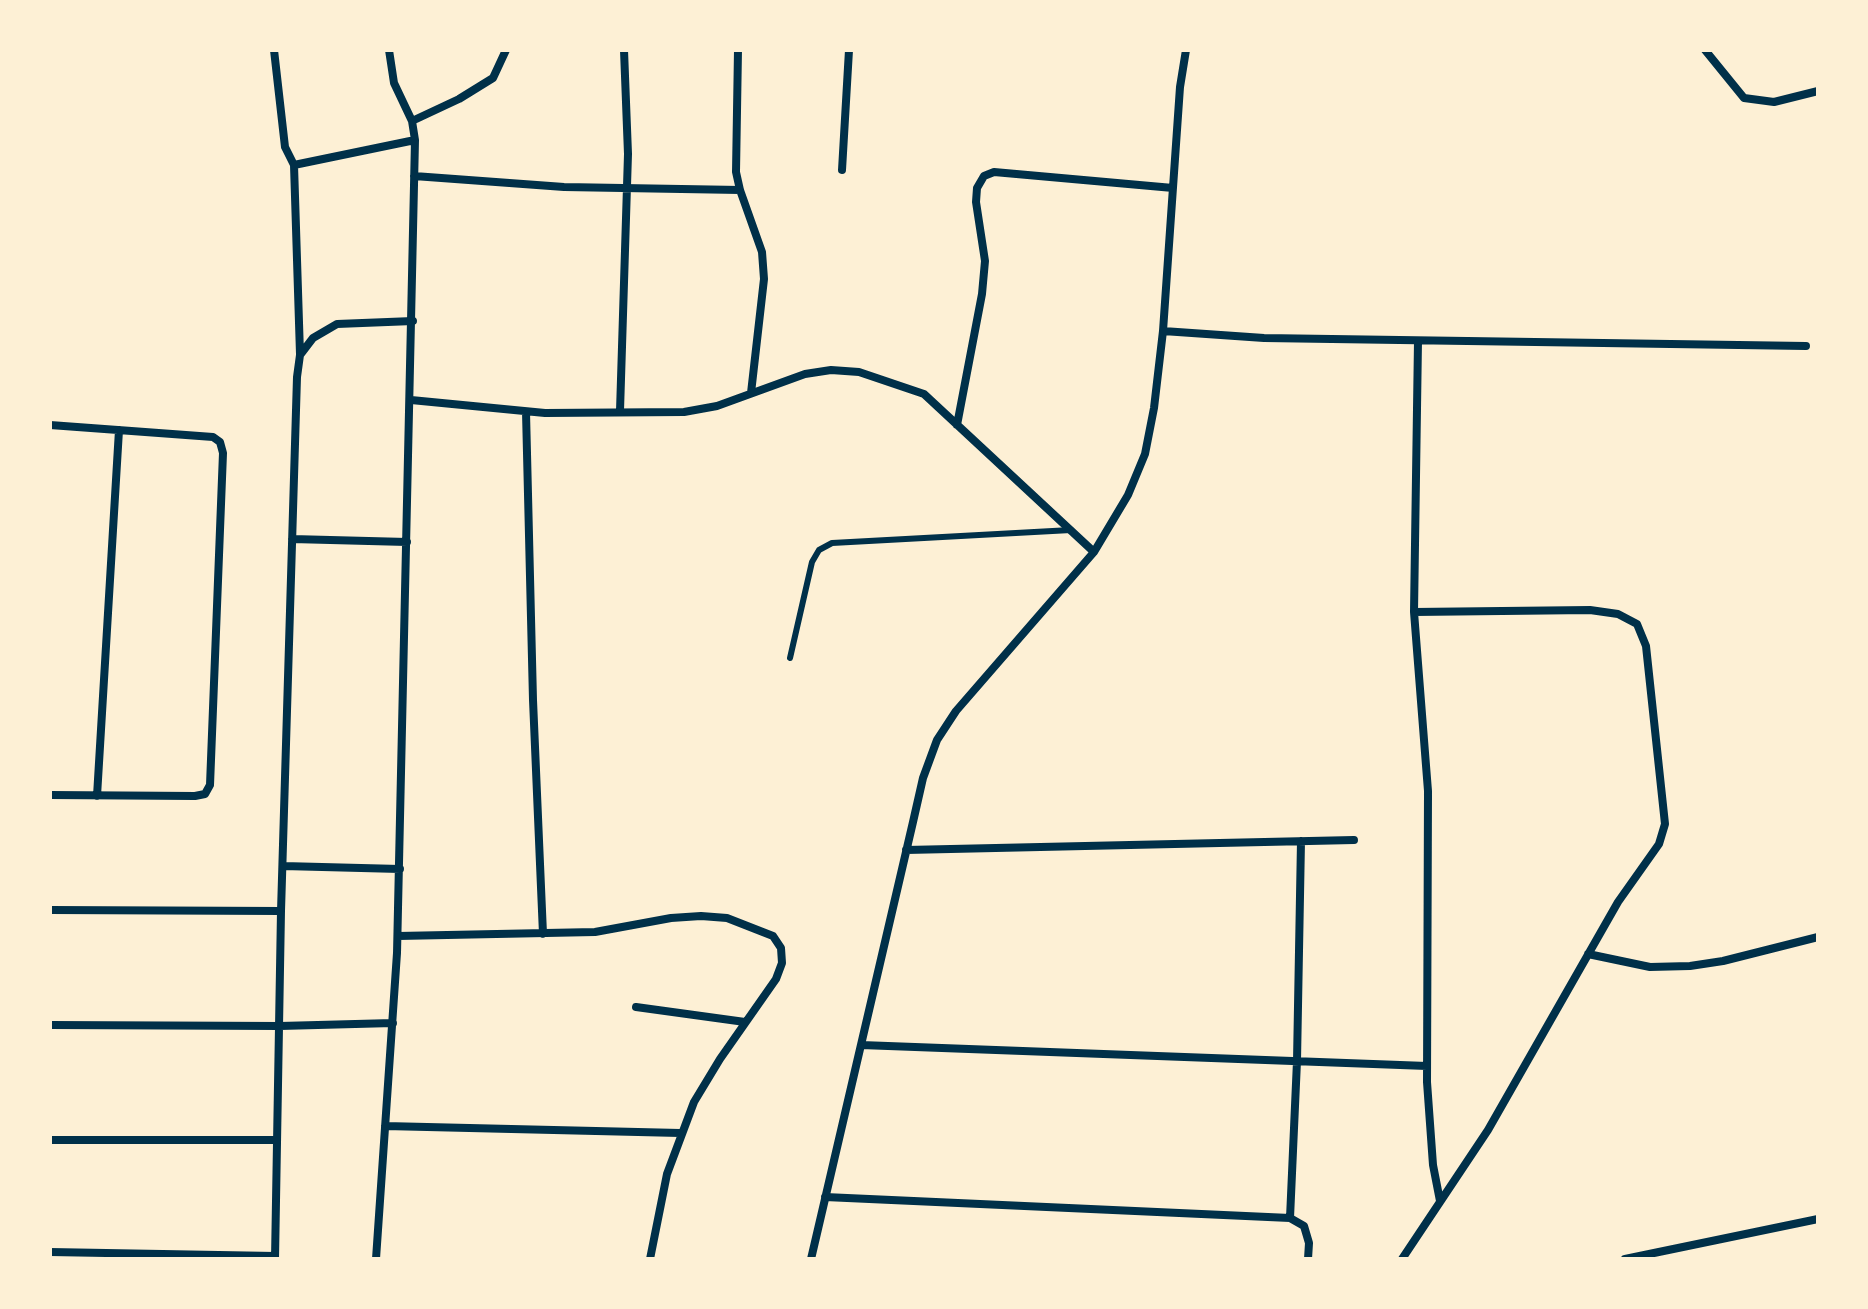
<!DOCTYPE html>
<html>
<head>
<meta charset="utf-8">
<style>
	body { margin:0 }
	#map { position:relative; width:1868px; height:1309px; overflow:hidden; background:#fdf0d5; font-family:Ubuntu,sans-serif }
	canvas { display:block }
	.frame { position:absolute; inset:0; border:52px solid #fdf0d5; pointer-events:none }
</style>
</head>
<body>
<div id="map">
<canvas width="1868" height="1309"></canvas>
<div class="frame"></div>
</div>
<script>
const ctx = document.querySelector('canvas').getContext('2d');
ctx.lineJoin = 'round';
const toPath = rows => new Path2D(rows.map(r => 'M' + r).join(''));
function stroke(path, color, width, dash) { ctx.strokeStyle = color; ctx.lineWidth = width; ctx.lineCap = dash ? 'butt' : 'round'; ctx.setLineDash(dash || []); ctx.stroke(path); }
stroke(toPath([
	[790,658,812,562,819,550,832,543,1071,530]
]), '#003049', 6);
stroke(toPath([
	[274,50,285,147,294,165,300,354],
	[738,50,736,172,740,190,762,252,764,279,751,393],
	[1705,50,1744,98,1774,102,1818,91],
	[412,121,459,99,493,78,506,50],
	[294,165,415,140],
	[842,170,849,50],
	[414,176,564,187,740,190],
	[1163,331,1264,338,1806,346],
	[1418,341,1414,612,1428,791,1427,1082,1433,1165,1440,1201],
	[411,400,545,413,684,412,717,406,805,374,831,370,859,372,924,394,1094,552],
	[620,411,628,154,624,50],
	[526,412,533,700,543,934],
	[50,425,213,437,220,442,223,453,210,785,205,794,195,796,50,795],
	[957,425,982,294,985,261,976,202,977,188,984,176,994,172,1173,188],
	[292,539,407,542],
	[97,796,119,430],
	[906,850,1354,840],
	[283,866,400,869],
	[50,910,281,911],
	[398,936,595,932,671,918,701,916,727,918,773,936,781,948,782,963,776,979,720,1059,694,1102,667,1174,650,1259],
	[1588,954,1650,967,1690,966,1723,961,1818,937],
	[636,1007,745,1022],
	[50,1025,280,1026,393,1023],
	[861,1045,1427,1066],
	[385,1126,680,1133],
	[50,1140,277,1140],
	[825,1197,1290,1218,1304,1226,1309,1243,1308,1259],
	[1290,1218,1297,1061,1301,841],
	[50,1252,275,1256],
	[275,1259,281,911,297,377,300,355,313,338,337,324,413,321],
	[376,1259,397,953,415,140,412,121,394,83,389,50],
	[811,1259,913,822,923,778,937,740,956,711,1094,552,1128,495,1145,454,1154,408,1163,331,1180,87,1186,50],
	[1402,1259,1488,1130,1618,902,1659,844,1665,824,1646,646,1637,624,1618,614,1590,610,1414,612],
	[1625,1259,1818,1219]
]), '#003049', 8);
</script>
</body>
</html>
